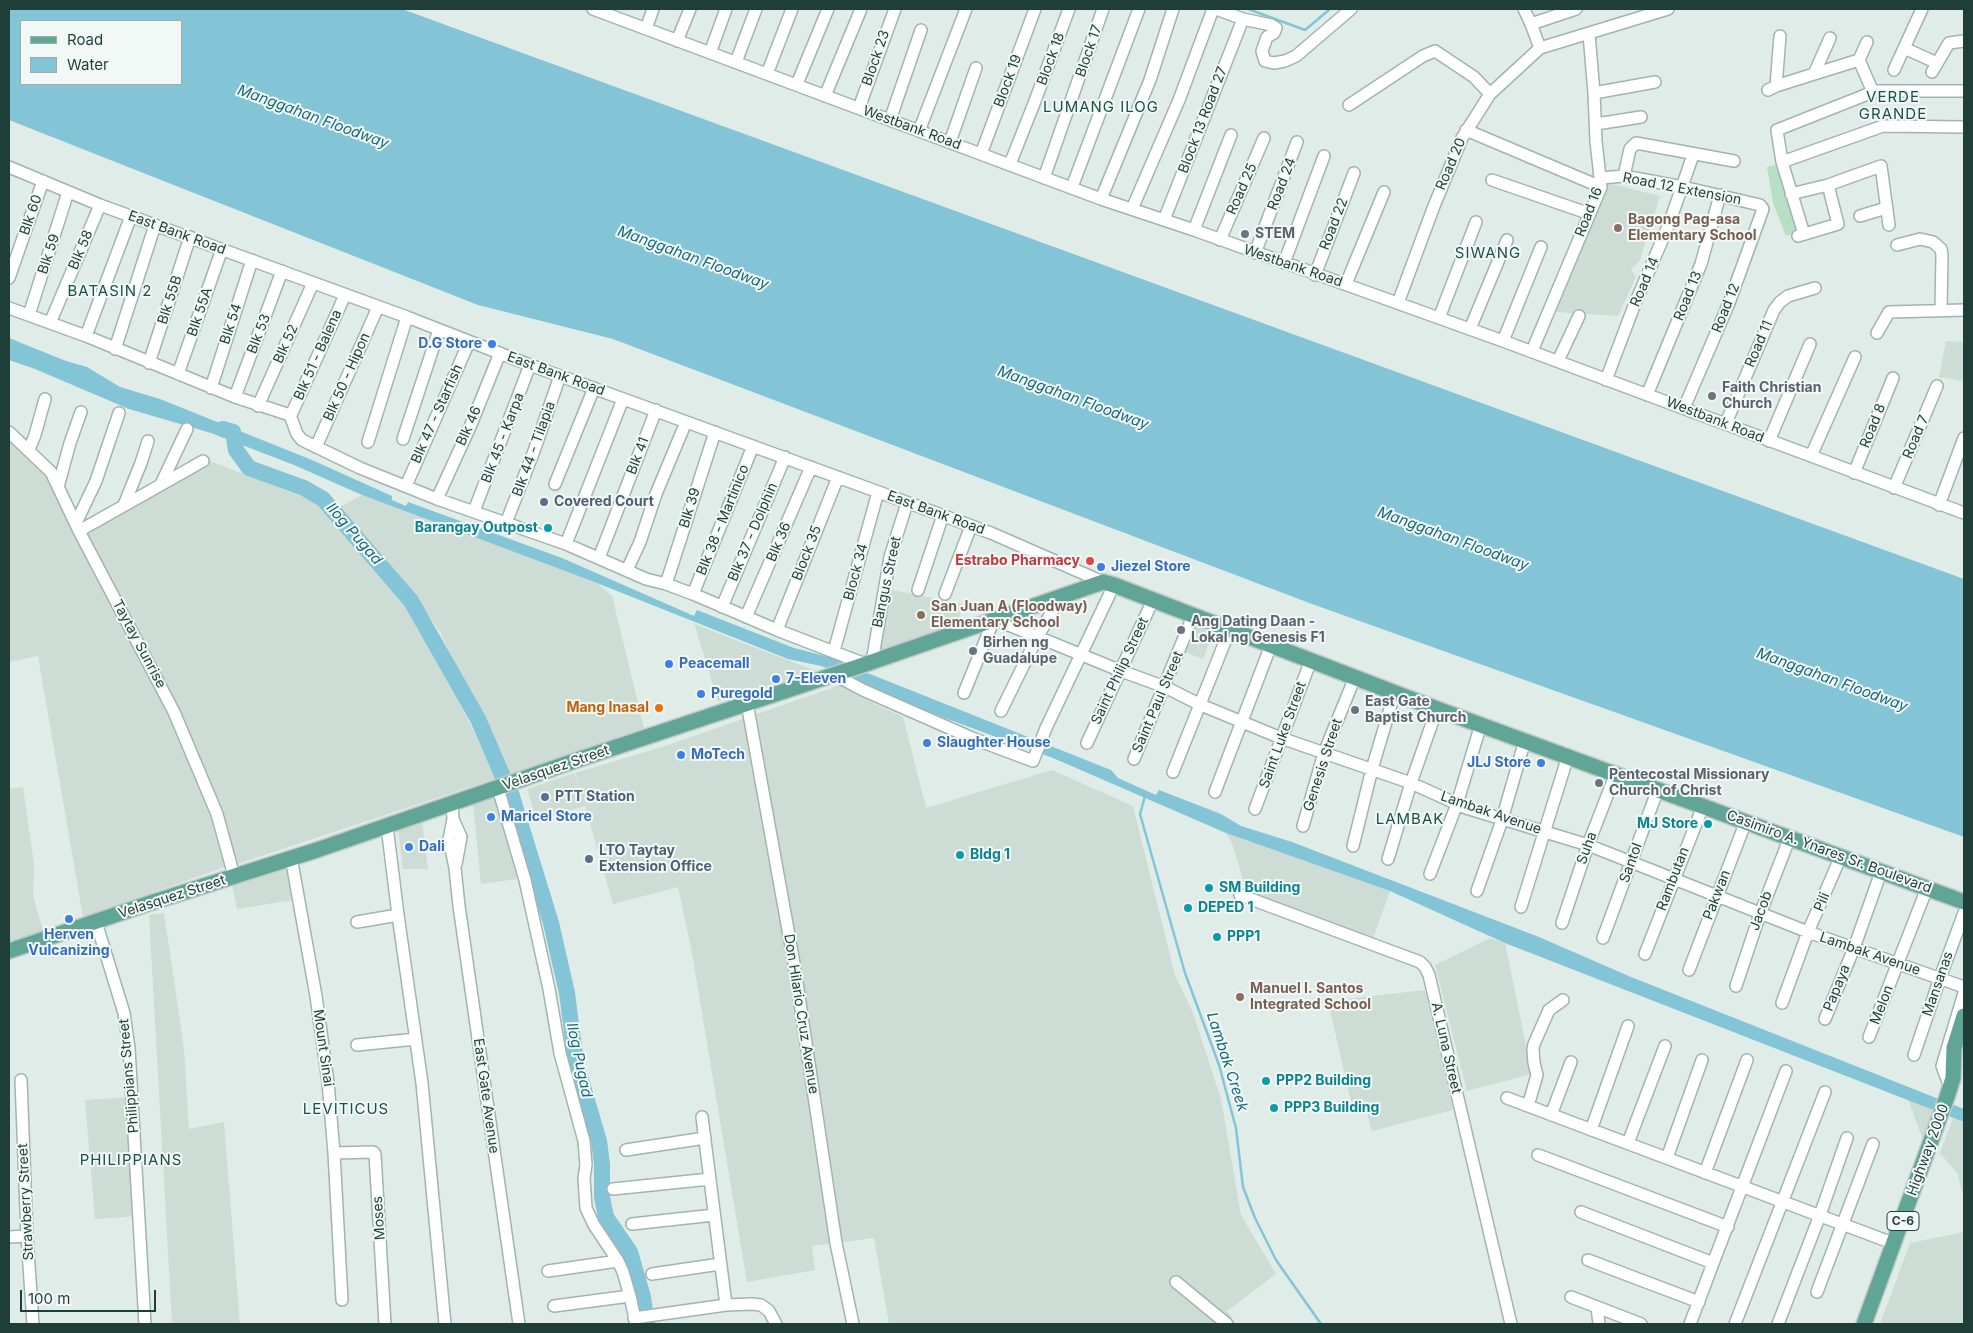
<!DOCTYPE html>
<html>
<head>
<meta charset="utf-8">
<style>
	body { margin:0 }
	#map { position:relative; width:1973px; height:1333px; overflow:hidden; background:#e0ece7; font-family:Inter,sans-serif }
	canvas { display:block }
	.frame { position:absolute; inset:0; border:10px solid #1f3e37; pointer-events:none }
	.legend { position:absolute; left:20px; top:20px; width:162px; height:65px; box-sizing:border-box; background:#f1f8f5; border:1px solid #9daea9; margin:0; padding:6px 9px; list-style:none; font-size:15px; color:#1f3e37 }
	.legend li { display:flex; align-items:center; gap:10px; height:25px }
	.legend b { width:25px; border:1px solid #9daea9 }
	.scale { position:absolute; left:20px; top:1290px; width:136px; height:22px; box-sizing:border-box; border:2px solid #1f3e37; border-top:0; padding-left:6px; font-size:15px; line-height:18px; white-space:nowrap; color:#1f3e37; -webkit-text-stroke:4px #f1f8f5; paint-order:stroke }
</style>
</head>
<body>
<div id="map">
<canvas width="1973" height="1333"></canvas>
<div class="frame"></div>
<ul class="legend">
<li><b style="height:6px;background:#61a597"></b>Road</li>
<li><b style="height:14px;background:#83c5d6"></b>Water</li>
</ul>
<div class="scale">100 m</div>
</div>
<script>
const ctx = document.querySelector('canvas').getContext('2d');
ctx.lineJoin = 'round';
function paint(path, color) { ctx.fillStyle = color; ctx.fill(path, 'evenodd'); }
const toPath = rows => new Path2D(rows.map(r => 'M' + r).join(''));
function stroke(path, color, width, dash) { ctx.strokeStyle = color; ctx.lineWidth = width; ctx.lineCap = dash ? 'butt' : 'round'; ctx.setLineDash(dash || []); ctx.stroke(path); }
function label(font, color, halo, rows, align = 'center') {
  ctx.font = font + ' Inter,sans-serif'; ctx.lineWidth = 4; ctx.setLineDash([]); ctx.textBaseline = 'middle'; ctx.strokeStyle = halo; ctx.fillStyle = color; for (const [text, x, y, turn = 0] of rows) {
    ctx.save(); ctx.translate(x, y); ctx.rotate((+turn || 0) * Math.PI / 180); ctx.textAlign = isNaN(turn) ? turn : align; if (halo) ctx.strokeText(text, 0, 0); ctx.fillText(text, 0, 0); ctx.restore();
  }
}
paint(toPath([
	[1607,183,1660,196,1640,260,1631,270,1636,277,1618,316,1558,312,1551,308],
	[1946,341,1964,342,1964,381,1939,377],
	[9,439,49,477,170,714,212,815,225,867,83,917,38,656,9,662],
	[210,461,324,505,413,609,497,778,237,864,223,814,179,709,84,531],
	[362,495,597,583,612,596,644,728,508,776,440,632,412,592,338,508],
	[887,589,963,604,957,626,876,651],
	[694,623,694,624,816,671,718,701],
	[1192,625,1213,633,1203,659,1182,651],
	[843,684,856,695,903,717,926,808,1052,770,1133,806,1175,975,1193,1013,1221,1099,1241,1215,1276,1274,1227,1311,1232,1317,1225,1324,889,1324,874,1238,812,1246,815,1270,747,1282,692,953,678,887,613,904,585,806,537,821,527,789,574,773,583,799,575,773,665,746],
	[23,787,34,864,33,895,43,931,9,943,9,789],
	[494,798,517,879,481,884,473,804],
	[422,821,428,869,403,869,398,829],
	[1226,833,1390,891,1373,938,1246,890,1233,846],
	[285,867,294,900,237,909,232,885],
	[164,913,184,1049,189,1129,224,1122,240,1324,172,1324,149,915],
	[1490,938,1505,943,1532,1074,1467,1091,1435,965],
	[1425,990,1453,1110,1372,1131,1363,1099,1351,1102,1328,1001],
	[131,1097,138,1216,95,1219,85,1100],
	[1908,1099,1933,1110,1923,1140],
	[1953,1118,1964,1122,1964,1198,1957,1173,1940,1153],
	[1964,1232,1964,1324,1880,1324,1910,1243]
]), '#cedcd6');
paint(toPath([
	[1780,164,1800,231,1786,236,1773,203,1767,167]
]), '#b7dfc4');
paint(toPath([
	[9,9,402,9,1964,579,1964,837,1312,604,613,339,478,305,9,120],
	[21,21,181,21,181,84,21,84],
	[9,338,66,361,87,367,120,387,160,399,312,460,392,496,392,500,406,506,408,502,562,558,694,616,697,610,794,648,841,660,858,671,870,674,1111,770,1118,778,1156,795,1159,790,1221,814,1241,826,1292,842,1539,937,1631,977,1964,1109,1964,1122,1505,943,1390,891,1226,833,1053,758,942,717,868,687,835,671,821,666,788,659,597,583,362,495,294,465,211,433,129,409,35,369,9,360]
]), '#83c5d6');
stroke(toPath([
	[1248,9,1305,30,1330,9],
	[1145,796,1140,814,1185,973,1219,1065,1236,1128,1243,1187,1255,1218,1276,1260,1321,1324]
]), '#83c5d6', 2.5);
stroke(toPath([
	[223,429,233,432,236,450,249,468,304,488,323,499,411,601,478,719,503,777],
	[511,793,551,923,567,993,576,1063,599,1141,602,1164,602,1197,606,1217,630,1252,643,1297,647,1324]
]), '#83c5d6', 16);
const minor = toPath([
	[593,9,1101,199,1194,230,1503,341,1964,513],
	[1216,9,1243,19,1271,25,1276,28,1274,33,1267,37,1262,51,1265,61,1274,63,1285,61,1296,56,1351,9],
	[1524,9,1531,24],
	[646,29,653,9],
	[677,41,690,9],
	[1540,48,1531,24,1576,9],
	[1904,48,1937,63],
	[710,53,726,9],
	[736,62,756,9],
	[1894,70,1922,9],
	[1932,72,1949,43,1964,41],
	[767,74,792,9],
	[1814,74,1859,60,1867,42],
	[797,84,828,9],
	[1776,86,1814,74,1830,38],
	[1768,90,1776,86,1780,36],
	[1873,92,1878,91,1964,91],
	[1594,93,1655,82],
	[825,96,861,9],
	[1349,105,1423,56,1435,51,1474,77,1490,94],
	[859,108,895,9],
	[890,120,921,30],
	[1596,124,1641,117],
	[1466,130,1601,187],
	[919,131,966,9],
	[950,142,976,68],
	[981,154,1035,9],
	[1782,162,1883,126,1964,127],
	[1010,164,1035,101,1069,9],
	[9,167,100,205,407,317,530,365,991,533,1103,582],
	[1624,176,1630,149,1636,143,1734,161],
	[1044,178,1103,9],
	[1601,178,1624,176,1683,187,1760,205,1763,209,1729,303,1684,408],
	[1492,180,1590,214],
	[1072,187,1139,9],
	[1791,194,1828,185,1881,166,1889,225],
	[1101,199,1150,80,1173,9],
	[1132,209,1179,100,1213,9],
	[1860,216,1886,208],
	[1164,220,1243,19],
	[1194,230,1231,135],
	[1804,234,1782,162,1777,130,1873,92,1859,60],
	[1798,236,1838,224,1828,185],
	[1220,240,1264,138],
	[1897,245,1920,239,1933,242,1941,249,1942,255,1941,310],
	[1255,253,1297,142],
	[1284,263,1324,156],
	[1315,275,1354,173],
	[9,278,43,181],
	[1346,284,1384,192],
	[1398,303,1434,206,1462,138,1490,94,1540,48,1668,9],
	[9,308,86,336,235,397,290,415],
	[29,315,68,192],
	[1439,318,1476,222],
	[50,323,100,205],
	[1470,329,1507,240],
	[1877,333,1889,312,1964,310],
	[86,336,131,216],
	[1503,341,1541,247],
	[115,349,155,225],
	[1532,351,1601,187,1596,141,1594,93,1589,34],
	[1558,361,1579,316],
	[149,363,190,237],
	[178,374,222,249],
	[1606,380,1634,306,1669,224,1693,155],
	[211,388,252,260],
	[1647,395,1701,264,1720,195],
	[235,397,282,271],
	[258,406,313,283],
	[290,415,297,434,302,440,360,468,437,499,566,544,646,579,666,584,693,594,777,630,865,664],
	[290,415,292,413,345,295],
	[1726,423,1774,310,1780,302,1788,296,1815,288],
	[9,432,51,472,79,531,174,712,217,814,234,876],
	[403,439,439,330],
	[1769,441,1810,344],
	[368,442,407,317],
	[316,447,378,307],
	[29,450,35,435,45,399],
	[1811,456,1855,357],
	[1854,473,1893,378],
	[161,484,187,429],
	[555,484,594,388],
	[406,486,469,342],
	[58,487,70,443,81,412],
	[1894,488,1937,386],
	[437,499,470,427,500,353],
	[124,505,141,463,148,441],
	[1939,505,1964,438],
	[474,511,530,365],
	[76,523,96,481,119,413],
	[506,523,534,451,560,376],
	[79,531,203,461],
	[566,544,623,399],
	[599,558,656,410],
	[627,570,640,542,656,494,686,422],
	[666,584,715,432],
	[918,590,943,515],
	[693,594,753,446],
	[945,594,971,526],
	[722,607,785,457],
	[746,617,811,467],
	[777,630,838,477],
	[834,651,878,492],
	[872,662,890,557,907,503],
	[835,675,863,690,972,738,1033,761,1046,728,1114,585],
	[964,693,994,619,1121,671,1165,687,1201,705,1281,738,1411,783,1466,808,1588,845,1808,932,1964,987],
	[747,703,794,963,836,1243,853,1324],
	[1001,711,1037,638,1060,597],
	[1087,743,1153,600],
	[1134,759,1193,616],
	[1173,772,1230,629],
	[498,788,525,880,549,989,560,1053,584,1141,586,1165,584,1178,586,1208,594,1225,618,1261,623,1272,630,1296,636,1324],
	[1215,792,1271,645],
	[452,804,453,819,449,839,455,868,459,906,519,1324],
	[1255,809,1311,660],
	[453,819,461,837,456,864],
	[387,826,398,915,422,1083,445,1324],
	[1303,826,1324,753,1355,677],
	[1353,846,1372,769,1395,692],
	[291,857,316,996,328,1082,334,1153,342,1300],
	[1388,859,1411,783,1437,709],
	[1430,874,1457,804,1481,724],
	[1477,891,1501,823,1525,740],
	[1240,895,1420,962,1425,967,1429,975,1511,1324],
	[1521,907,1568,756],
	[96,922,124,1013,129,1048,145,1324],
	[357,922,398,915],
	[1562,923,1588,845,1616,773],
	[1603,938,1658,789],
	[1645,954,1703,806],
	[1689,970,1746,821],
	[1736,986,1760,914,1790,837],
	[1782,1003,1808,932,1841,856],
	[1825,1019,1854,948,1881,872],
	[1869,1037,1927,888],
	[357,1045,416,1039],
	[1914,1055,1940,978,1964,913],
	[21,1080,27,1236,33,1324],
	[1950,1087,1942,1066,1964,993],
	[1507,1098,1895,1244],
	[1528,1106,1537,1075,1534,1063,1533,1049,1534,1044,1549,1010,1563,1000],
	[1551,1115,1571,1062],
	[702,1117,726,1305],
	[1591,1130,1628,1026],
	[1628,1143,1665,1046],
	[626,1150,705,1138],
	[334,1153,373,1152,375,1154,385,1324],
	[1538,1155,1728,1227],
	[1667,1158,1702,1060],
	[1705,1173,1747,1060],
	[613,1189,710,1179],
	[1581,1212,1713,1263],
	[632,1224,714,1215],
	[9,1237,27,1236],
	[1588,1260,1699,1302],
	[548,1271,618,1261],
	[652,1274,720,1264],
	[1176,1282,1227,1324],
	[1817,1292,1873,1144],
	[1571,1297,1641,1324],
	[554,1306,630,1296],
	[1597,1307,1599,1324],
	[634,1318,726,1305,752,1304,761,1305,769,1311,776,1324],
	[1690,1324,1786,1071],
	[1735,1324,1825,1092],
	[1778,1324,1820,1215,1847,1138]
]);
const major = toPath([
	[9,951,150,903,317,850,580,759,860,666,1103,582,1114,585,1437,709,1964,902],
	[1864,1324,1947,1097,1953,1078,1954,1048,1964,1016]
]);
stroke(minor, '#a2b4af', 14);
stroke(major, '#c0c9c7', 18);
stroke(minor, '#fff', 11);
stroke(major, '#61a597', 15);
for (const [x, y, r, color] of [
	[1618,228,5,"#8d6e63"],
	[1245,234,5,"#6b7280"],
	[492,344,5,"#3f7fe0"],
	[1712,396,5,"#6b7280"],
	[544,502,5,"#5c6f8a"],
	[548,528,5,"#0f9aa8"],
	[1090,561,5,"#e0444e"],
	[1101,567,5,"#3f7fe0"],
	[921,615,5,"#8d6e63"],
	[1181,630,5,"#6b7280"],
	[973,651,5,"#6b7280"],
	[669,664,5,"#3f7fe0"],
	[776,679,5,"#3f7fe0"],
	[701,694,5,"#3f7fe0"],
	[659,708,5,"#e8710a"],
	[1355,710,5,"#6b7280"],
	[927,743,5,"#3f7fe0"],
	[681,755,5,"#3f7fe0"],
	[1541,763,5,"#3f7fe0"],
	[1599,783,5,"#6b7280"],
	[545,797,5,"#5c6f8a"],
	[491,817,5,"#3f7fe0"],
	[1708,824,5,"#0f9aa8"],
	[409,847,5,"#3f7fe0"],
	[960,855,5,"#0f9aa8"],
	[589,859,5,"#5c6f8a"],
	[1209,888,5,"#0f9aa8"],
	[1188,908,5,"#0f9aa8"],
	[69,919,5,"#3f7fe0"],
	[1217,937,5,"#0f9aa8"],
	[1240,997,5,"#8d6e63"],
	[1266,1081,5,"#0f9aa8"],
	[1274,1108,5,"#0f9aa8"]
]) { const dot = new Path2D(); dot.arc(x, y, r, 0, 2 * Math.PI); ctx.fillStyle = color; ctx.fill(dot); stroke(dot, '#f1f8f5', 2); }
for (const [x, y, w] of [
	[1903,1221,32]
]) { const box = new Path2D(); box.roundRect(x - w / 2, y - 9.5, w, 19, 4); ctx.fillStyle = '#f1f8f5'; ctx.fill(box); stroke(box, '#1f3e37', 1); }
label('bold 12px', '#1f3e37', null, [
	["C-6",1903,1221]
]);
label('14px', '#1f3e37', '#f1f8f5', [
	["Block 17",1089,51,-71],
	["Block 23",876,58,-71],
	["Block 18",1051,59,-70],
	["Block 19",1008,81,-70],
	["Block 13 Road 27",1203,120,-69],
	["Westbank Road",912,128,20],
	["Road 20",1451,164,-67],
	["Road 24",1282,184,-69],
	["Road 25",1242,189,-66],
	["Road 12 Extension",1682,189,11],
	["Road 16",1589,212,-69],
	["Blk 60",31,215,-71],
	["Road 22",1334,224,-69],
	["East Bank Road",177,233,20],
	["Blk 58",81,250,-67],
	["Blk 59",49,254,-72],
	["Westbank Road",1293,266,19],
	["Road 14",1645,282,-67],
	["Road 13",1688,296,-68],
	["Blk 55B",170,300,-72],
	["Road 12",1726,308,-68],
	["Blk 55A",200,312,-71],
	["Blk 54",231,324,-72],
	["Blk 53",259,334,-69],
	["Blk 52",286,344,-66],
	["Road 11",1759,344,-67],
	["Blk 51 - Balena",318,355,-66],
	["East Bank Road",556,374,20],
	["Blk 50 - Hipon",347,377,-66],
	["Blk 47 - Starfish",437,414,-66],
	["Westbank Road",1715,420,21],
	["Blk 46",469,426,-66],
	["Road 8",1873,426,-68],
	["Road 7",1916,437,-67],
	["Blk 45 - Karpa",503,438,-69],
	["Blk 44 - Tilapia",534,449,-70],
	["Blk 41",638,456,-69],
	["Blk 39",690,508,-73],
	["East Bank Road",936,513,20],
	["Blk 38 - Martinico",723,520,-68],
	["Blk 37 - Dolphin",753,532,-67],
	["Blk 36",779,542,-67],
	["Block 35",807,553,-69],
	["Block 34",856,572,-75],
	["Bangus Street",887,582,-78],
	["Taytay Sunrise",139,644,62],
	["Saint Philip Street",1120,671,-65],
	["Saint Paul Street",1158,702,-67],
	["Saint Luke Street",1283,735,-70],
	["Genesis Street",1323,765,-72],
	["Velasquez Street",556,768,-19],
	["Lambak Avenue",1491,813,19],
	["Suha",1587,848,-70],
	["Casimiro A. Ynares Sr. Boulevard",1829,852,20],
	["Santol",1631,863,-70],
	["Rambutan",1673,879,-69],
	["Pakwan",1717,895,-69],
	["Velasquez Street",172,897,-18],
	["Pili",1822,902,-67],
	["Jacob",1761,911,-70],
	["Lambak Avenue",1870,954,19],
	["Mansanas",1938,984,-71],
	["Papaya",1837,988,-68],
	["Melon",1882,1005,-69],
	["Don Hilario Cruz Avenue",801,1014,81],
	["Mount Sinai",323,1048,82],
	["A. Luna Street",1446,1048,77],
	["Philippians Street",129,1076,-95],
	["East Gate Avenue",486,1096,82],
	["Highway 2000",1928,1150,-70],
	["Strawberry Street",26,1202,-93],
	["Moses",379,1218,-94]
]);
label('bold 14px', '#785e54', '#f1f8f5', [
	["Bagong Pag-asa",1628,220],
	["Elementary School",1628,236],
	["San Juan A (Floodway)",931,607],
	["Elementary School",931,623],
	["Manuel I. Santos",1250,989],
	["Integrated School",1250,1005]
], 'left');
label('bold 14px', '#5b616d', '#f1f8f5', [
	["STEM",1255,234],
	["Faith Christian",1722,388],
	["Church",1722,404],
	["Ang Dating Daan -",1191,622],
	["Lokal ng Genesis F1",1191,638],
	["Birhen ng",983,643],
	["Guadalupe",983,659],
	["East Gate",1365,702],
	["Baptist Church",1365,718],
	["Pentecostal Missionary",1609,775],
	["Church of Christ",1609,791]
], 'left');
label('bold 14px', '#366cbe', '#f1f8f5', [
	["D.G Store",482,344,"right"],
	["Jiezel Store",1111,567],
	["Peacemall",679,664],
	["7-Eleven",786,679],
	["Puregold",711,694],
	["Slaughter House",937,743],
	["MoTech",691,755],
	["JLJ Store",1531,763,"right"],
	["Maricel Store",501,817],
	["Dali",419,847],
	["Herven",69,935,"center"],
	["Vulcanizing",69,951,"center"]
], 'left');
label('bold 14px', '#4e5e75', '#f1f8f5', [
	["Covered Court",554,502],
	["PTT Station",555,797],
	["LTO Taytay",599,851],
	["Extension Office",599,867]
], 'left');
label('bold 14px', '#0d838f', '#f1f8f5', [
	["Barangay Outpost",538,528,"right"],
	["MJ Store",1698,824,"right"],
	["Bldg 1",970,855],
	["SM Building",1219,888],
	["DEPED 1",1198,908],
	["PPP1",1227,937],
	["PPP2 Building",1276,1081],
	["PPP3 Building",1284,1108]
], 'left');
label('bold 14px', '#be3a42', '#f1f8f5', [
	["Estrabo Pharmacy",1080,561]
], 'right');
label('bold 14px', '#c56008', '#f1f8f5', [
	["Mang Inasal",649,708]
], 'right');
ctx.letterSpacing = '1px';
label('15px', '#1a5146', '#f1f8f5', [
	["VERDE",1893,97],
	["GRANDE",1893,114],
	["LUMANG ILOG",1101,107],
	["SIWANG",1488,253],
	["BATASIN 2",110,291],
	["LAMBAK",1410,819],
	["LEVITICUS",346,1109],
	["PHILIPPIANS",131,1160]
]);
ctx.letterSpacing = '0px';
label('italic 15px', '#15687e', '#f1f8f5', [
	["Manggahan Floodway",313,117,20],
	["Manggahan Floodway",693,258,20],
	["Manggahan Floodway",1073,398,20],
	["Ilog Pugad",354,534,49],
	["Manggahan Floodway",1453,539,20],
	["Manggahan Floodway",1832,680,20],
	["Ilog Pugad",579,1060,78],
	["Lambak Creek",1227,1062,72]
]);
</script>
</body>
</html>
